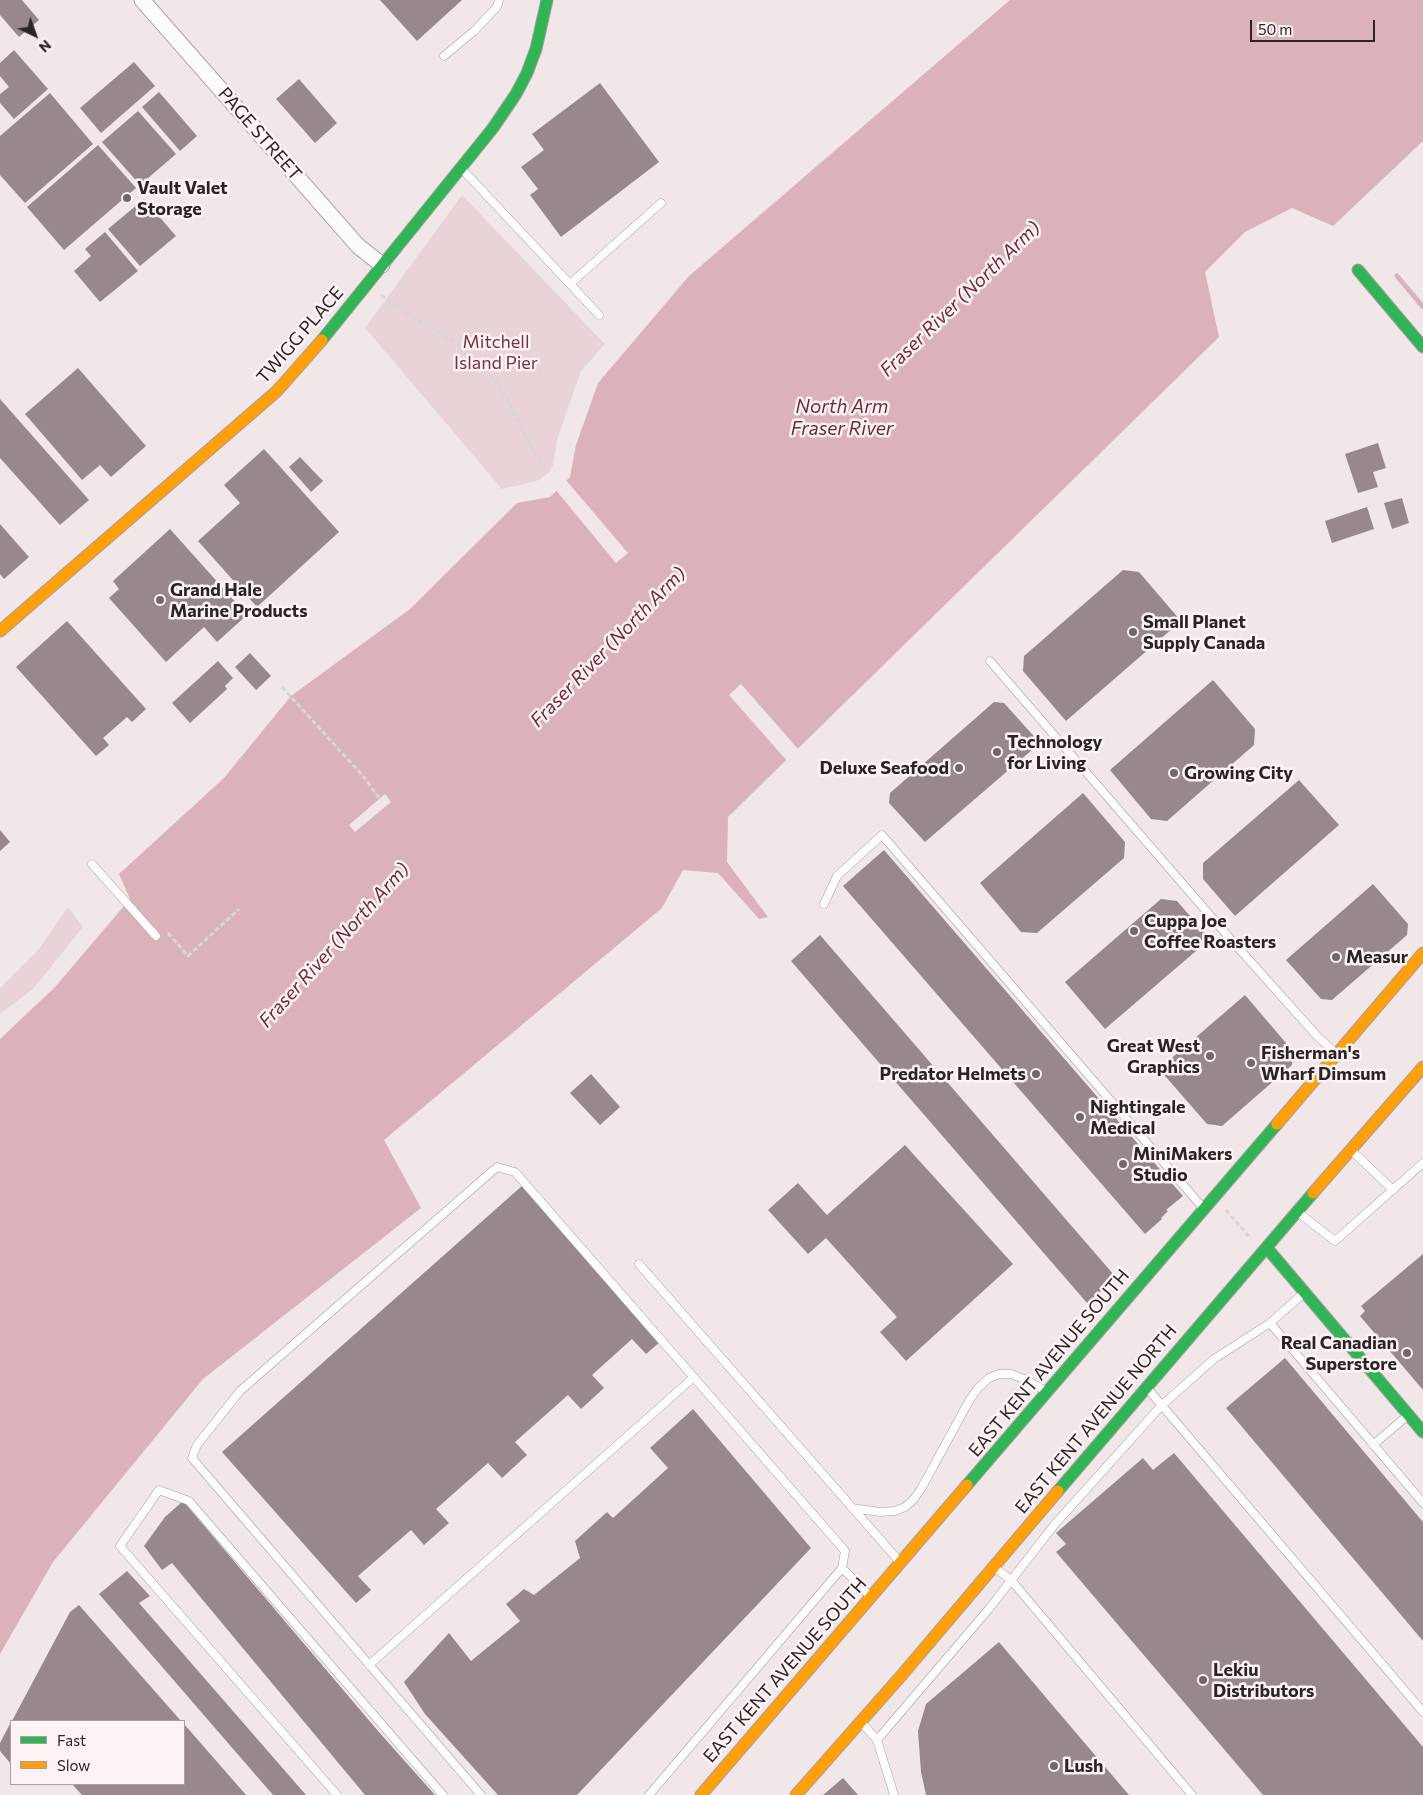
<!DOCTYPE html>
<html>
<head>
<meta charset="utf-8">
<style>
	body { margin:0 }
	#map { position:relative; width:1423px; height:1795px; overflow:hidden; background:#f1e7e9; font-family:Commissioner,sans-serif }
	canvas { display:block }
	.legend { position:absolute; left:10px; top:1720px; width:175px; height:65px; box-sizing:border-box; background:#fef3f4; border:1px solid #a9a0a1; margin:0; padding:6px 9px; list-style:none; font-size:15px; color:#2a2425 }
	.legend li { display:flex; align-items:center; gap:10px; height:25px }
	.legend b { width:25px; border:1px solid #a9a0a1 }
	.north { position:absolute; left:10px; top:10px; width:50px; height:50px; -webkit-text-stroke:4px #fef3f4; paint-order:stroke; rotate:138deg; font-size:14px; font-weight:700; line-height:20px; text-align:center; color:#2a2425 }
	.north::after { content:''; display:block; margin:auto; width:18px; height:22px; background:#2a2425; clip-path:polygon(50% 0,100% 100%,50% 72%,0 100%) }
	.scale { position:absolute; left:1250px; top:20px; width:125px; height:22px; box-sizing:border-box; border:2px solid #2a2425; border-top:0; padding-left:6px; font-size:15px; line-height:18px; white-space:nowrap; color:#2a2425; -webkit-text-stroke:4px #fef3f4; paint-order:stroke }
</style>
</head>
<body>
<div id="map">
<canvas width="1423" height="1795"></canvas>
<ul class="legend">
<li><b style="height:6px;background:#30b455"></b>Fast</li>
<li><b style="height:6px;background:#ff9f0a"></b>Slow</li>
</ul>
<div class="north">N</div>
<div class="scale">50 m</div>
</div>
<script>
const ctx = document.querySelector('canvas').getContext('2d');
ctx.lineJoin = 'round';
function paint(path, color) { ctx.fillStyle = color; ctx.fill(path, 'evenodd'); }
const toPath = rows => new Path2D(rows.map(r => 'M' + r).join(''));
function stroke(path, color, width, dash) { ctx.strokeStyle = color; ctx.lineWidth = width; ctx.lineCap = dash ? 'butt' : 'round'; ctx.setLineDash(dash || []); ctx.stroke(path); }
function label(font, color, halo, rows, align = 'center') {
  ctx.font = font + ' Commissioner,sans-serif'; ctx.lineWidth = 5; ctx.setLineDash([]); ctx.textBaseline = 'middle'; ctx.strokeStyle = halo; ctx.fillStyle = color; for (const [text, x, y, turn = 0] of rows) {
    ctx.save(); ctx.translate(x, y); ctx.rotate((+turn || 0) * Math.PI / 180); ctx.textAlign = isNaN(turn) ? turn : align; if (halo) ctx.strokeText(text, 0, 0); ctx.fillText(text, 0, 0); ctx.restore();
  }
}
paint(toPath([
	[462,195,605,344,581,371,557,440,553,465,549,472,539,480,502,489,365,328],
	[68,907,83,927,33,989,0,1014,0,988,38,950]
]), '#ead3d6');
paint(toPath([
	[1010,0,1423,0,1423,141,1333,226,1292,208,1245,232,1205,272,1219,337,728,817,727,862,768,917,759,919,718,873,683,870,662,908,384,1140,421,1208,203,1379,53,1562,0,1654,0,1039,55,987,130,899,119,874,224,778,291,696,410,609,517,503,550,497,570,477,576,445,598,383,689,276]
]), '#dbb2b9');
paint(toPath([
	[565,479,628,553,616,563,555,489],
	[741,684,799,750,788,762,729,695],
	[385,794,391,802,355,832,349,825]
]), '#f1e7e9');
stroke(toPath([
	[1397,276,1423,307]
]), '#dbb2b9', 5);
paint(toPath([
	[0,0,22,0,39,20,19,37,0,15],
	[380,0,462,0,417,41],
	[14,50,48,89,14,119,0,103,0,94,9,87,0,76,0,63],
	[134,62,155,86,101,133,80,108],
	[299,79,337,123,315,143,276,99],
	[600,83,659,162,561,237,530,195,538,189,521,167,544,150,532,134],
	[159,92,197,136,180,151,142,107],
	[50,93,93,144,25,203,0,175,0,136],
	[138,111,176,154,140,185,102,142],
	[98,145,136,188,64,250,27,207],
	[144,199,176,236,140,266,108,229],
	[105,232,138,271,100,302,74,271,91,256,85,249],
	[78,368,146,446,111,477,100,465,82,480,25,414],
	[0,399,89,500,60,525,0,458],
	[1378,443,1386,468,1373,472,1378,487,1358,493,1345,454],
	[264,449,339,532,257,607,198,541,240,503,224,485],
	[300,457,323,481,311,492,289,467],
	[1402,498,1409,523,1392,529,1384,503],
	[1367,507,1374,529,1332,543,1325,521],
	[0,524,29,557,4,579,0,574],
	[170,529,247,615,217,642,204,627,166,662,109,598,119,589,113,581],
	[1123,570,1139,572,1181,621,1066,721,1023,671,1024,656],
	[67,621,146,709,132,722,127,717,103,738,109,745,96,756,16,667],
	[250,653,271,676,256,690,235,667],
	[218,661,233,678,225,686,227,689,190,723,172,703],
	[1213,680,1255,729,1254,745,1167,821,1151,819,1110,770],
	[994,702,1004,703,1040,743,925,842,889,803,890,793],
	[1299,780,1339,825,1235,916,1203,879,1203,863],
	[1083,793,1125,842,1124,858,1037,933,1021,932,980,883],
	[0,830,10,842,0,851],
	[884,850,1183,1196,1166,1210,1168,1211,1161,1218,1162,1219,1145,1234,843,886],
	[1373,884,1408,924,1407,935,1332,1000,1321,999,1286,960],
	[1161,899,1177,901,1210,939,1105,1029,1065,982],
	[820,935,1114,1275,1106,1282,1108,1283,1101,1290,1101,1291,1087,1303,791,961],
	[1245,995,1292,1050,1292,1065,1222,1126,1207,1124,1159,1069],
	[591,1074,620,1107,600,1125,570,1093],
	[905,1145,1013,1264,906,1361,880,1332,897,1317,826,1238,808,1254,768,1210,798,1183,827,1215],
	[523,1185,660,1342,646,1354,632,1339,592,1375,604,1388,581,1409,568,1395,515,1442,527,1455,502,1478,488,1463,436,1509,449,1523,424,1545,411,1530,358,1576,371,1590,356,1603,222,1452],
	[1423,1254,1423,1390,1360,1316,1365,1311,1361,1306],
	[1285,1358,1423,1522,1423,1641,1226,1408],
	[693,1409,811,1548,577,1795,498,1795,425,1714,404,1682,449,1633,471,1661,520,1621,506,1604,524,1589,534,1595,580,1558,575,1541,607,1512,613,1518,668,1468,650,1448],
	[1174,1453,1423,1747,1423,1795,1263,1795,1056,1552,1066,1544,1056,1533,1143,1458,1153,1470],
	[183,1501,378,1731,435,1795,365,1795,172,1563,162,1570,144,1546,165,1517],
	[127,1571,150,1596,139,1603,306,1795,273,1795,99,1594],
	[79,1605,181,1721,12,1721,70,1612],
	[999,1642,1054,1707,1129,1795,926,1795,921,1772,918,1731,926,1704],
	[11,1722,11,1764,0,1751,0,1743],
	[184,1724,246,1795,82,1795,72,1784,184,1784],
	[843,1778,858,1795,823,1795]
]), '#96888b');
const lane = toPath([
	[444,56,473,32,497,7,499,0],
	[462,169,599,315],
	[570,284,661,203],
	[990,661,1233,942,1318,1037,1335,1052],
	[92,864,156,936],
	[824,904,837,876,882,835,1203,1208],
	[1352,1151,1393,1190],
	[1299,1213,1335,1241,1423,1163],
	[639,1264,899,1561],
	[1270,1323,1423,1503],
	[1147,1388,1423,1712],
	[1373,1445,1407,1416],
	[852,1508,880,1512,895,1511,905,1507,913,1500,921,1489,969,1401,978,1388,989,1378,999,1374,1011,1374,1024,1379,1046,1391],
	[995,1568,1011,1580,1192,1795],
	[369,1665,694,1377],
	[862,1723,877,1740,894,1795],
	[877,1740,988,1610,1055,1524,1161,1406,1214,1359,1270,1323,1304,1293],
	[337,1795,120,1546,159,1490,189,1501,443,1795],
	[481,1795,192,1458,197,1445,240,1391,497,1167,515,1172,845,1551,842,1568,870,1596],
	[649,1795,842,1568]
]);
const street = toPath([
	[142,0,358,246,382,265]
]);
const fast = toPath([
	[1358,270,1423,347],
	[322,340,493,128,516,94,527,73,536,49,547,0],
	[1267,1248,1423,1432],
	[967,1485,1277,1124],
	[1058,1491,1313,1193]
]);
const slow = toPath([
	[0,631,277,391,322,340],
	[1277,1124,1423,953],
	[1313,1193,1423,1067],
	[701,1795,967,1485],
	[796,1795,901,1676,1058,1491]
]);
stroke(lane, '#a59e9f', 9);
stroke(street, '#a59e9f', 17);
stroke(fast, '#a59e9f', 13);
stroke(slow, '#a59e9f', 13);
stroke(toPath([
	[381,295,398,308,468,350,500,386,534,452,549,472],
	[282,687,363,776,380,799],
	[168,933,188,956,239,909],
	[1226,1210,1251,1239]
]), '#d8d6d6', 3, [5, 2.5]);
stroke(lane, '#fdfbfc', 8);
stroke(street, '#fdfbfc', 15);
stroke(fast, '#30b455', 11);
stroke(slow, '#ff9f0a', 11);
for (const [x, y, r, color] of [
	[127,198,5,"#70686a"],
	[160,600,5,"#70686a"],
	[1133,632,5,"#70686a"],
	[997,752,5,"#70686a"],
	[959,768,5,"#70686a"],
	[1174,773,5,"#70686a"],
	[1134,931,5,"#70686a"],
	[1336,957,5,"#70686a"],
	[1210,1056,5,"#70686a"],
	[1251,1063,5,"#70686a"],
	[1036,1074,5,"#70686a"],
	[1080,1117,5,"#70686a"],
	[1123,1164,5,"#70686a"],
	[1407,1353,5,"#70686a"],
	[1203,1680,5,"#70686a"],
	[1054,1766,5,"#70686a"]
]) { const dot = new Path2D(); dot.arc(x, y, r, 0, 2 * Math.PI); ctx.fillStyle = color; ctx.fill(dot); stroke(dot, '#fef3f4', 2); }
label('18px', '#2a2425', '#fef3f4', [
	["PAGE STREET",260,134,49],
	["TWIGG PLACE",300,335,-49],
	["EAST KENT AVENUE SOUTH",1049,1363,-50],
	["EAST KENT AVENUE NORTH",1096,1419,-50],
	["EAST KENT AVENUE SOUTH",785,1670,-49]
]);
label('bold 18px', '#2a2425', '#fef3f4', [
	["Vault Valet",137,188],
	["Storage",137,209],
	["Grand Hale",170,590],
	["Marine Products",170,611],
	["Small Planet",1143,622],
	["Supply Canada",1143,643],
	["Technology",1007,742],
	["for Living",1007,763],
	["Deluxe Seafood",949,768,"right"],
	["Growing City",1184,773],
	["Cuppa Joe",1144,921],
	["Coffee Roasters",1144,942],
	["Measur",1346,957],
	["Great West",1200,1046,"right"],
	["Graphics",1200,1067,"right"],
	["Fisherman's",1261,1053],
	["Wharf Dimsum",1261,1074],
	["Predator Helmets",1026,1074,"right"],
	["Nightingale",1090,1107],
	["Medical",1090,1128],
	["MiniMakers",1133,1154],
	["Studio",1133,1175],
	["Real Canadian",1397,1343,"right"],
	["Superstore",1397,1364,"right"],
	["Lekiu",1213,1670],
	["Distributors",1213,1691],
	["Lush",1064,1766]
], 'left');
label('18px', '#753242', '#fef3f4', [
	["Mitchell",496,342],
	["Island Pier",496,363]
]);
label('italic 19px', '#6d2b3b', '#fef3f4', [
	["Fraser River (North Arm)",960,299,-44],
	["North Arm",842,407],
	["Fraser River",842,429],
	["Fraser River (North Arm)",608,647,-46],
	["Fraser River (North Arm)",334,945,-48]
]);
</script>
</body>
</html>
